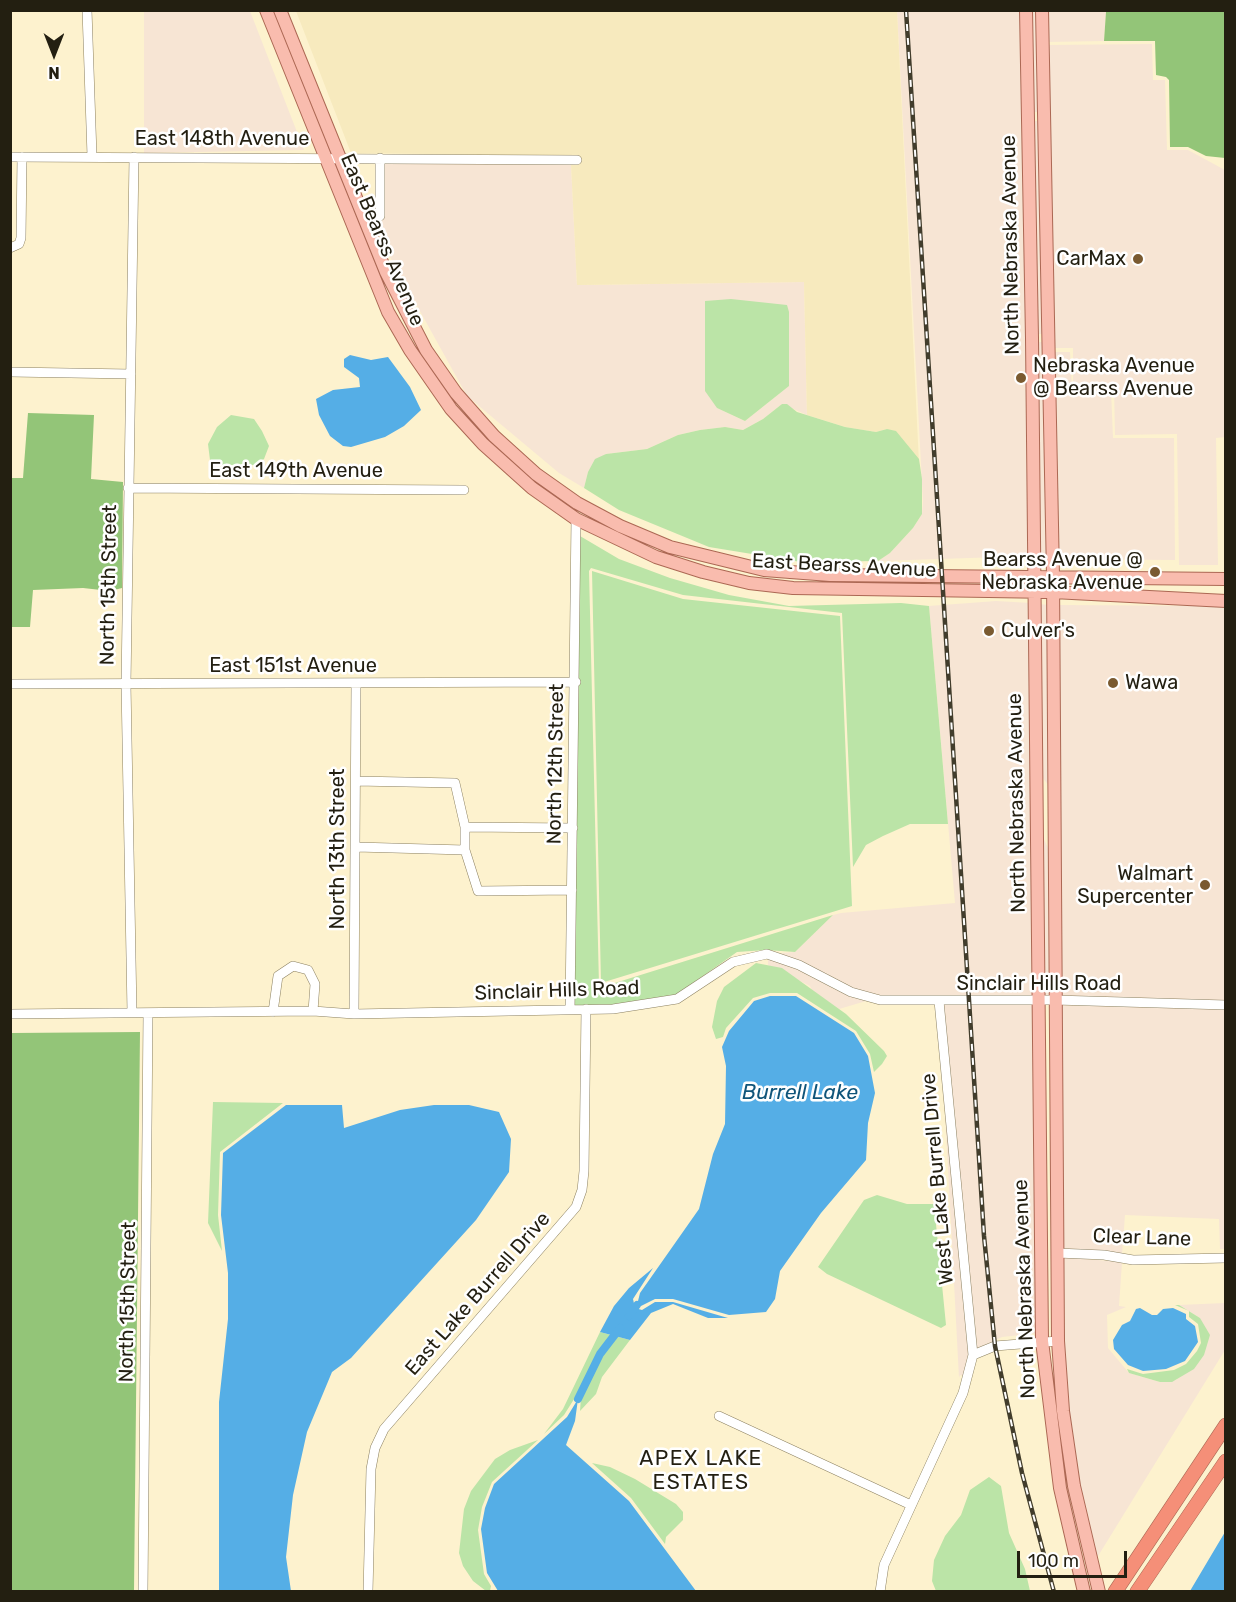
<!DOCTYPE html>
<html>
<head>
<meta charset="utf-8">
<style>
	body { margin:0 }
	#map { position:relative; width:1236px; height:1602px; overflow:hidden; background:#fdf2ce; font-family:Rubik,sans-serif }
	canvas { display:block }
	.frame { position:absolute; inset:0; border:12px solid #231f11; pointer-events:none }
	.north { position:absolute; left:24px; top:24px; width:60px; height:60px; -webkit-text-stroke:4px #fff; paint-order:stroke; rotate:180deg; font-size:16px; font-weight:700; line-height:24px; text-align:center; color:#231f11 }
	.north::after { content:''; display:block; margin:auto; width:21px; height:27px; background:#231f11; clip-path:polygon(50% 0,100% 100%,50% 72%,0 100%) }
	.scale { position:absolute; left:1017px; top:1551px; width:110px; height:27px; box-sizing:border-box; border:3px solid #231f11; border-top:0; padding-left:8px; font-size:18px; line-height:21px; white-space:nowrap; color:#231f11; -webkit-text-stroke:4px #fff; paint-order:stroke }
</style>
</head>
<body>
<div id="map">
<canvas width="1236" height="1602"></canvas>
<div class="frame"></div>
<div class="north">N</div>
<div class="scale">100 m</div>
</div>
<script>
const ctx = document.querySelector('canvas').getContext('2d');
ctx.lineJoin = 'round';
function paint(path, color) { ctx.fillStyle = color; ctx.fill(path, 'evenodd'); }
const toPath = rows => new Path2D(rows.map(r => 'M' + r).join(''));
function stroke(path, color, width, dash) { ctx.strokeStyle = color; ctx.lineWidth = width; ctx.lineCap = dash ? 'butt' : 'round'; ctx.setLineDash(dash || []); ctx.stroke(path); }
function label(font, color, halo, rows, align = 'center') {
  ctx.font = font + ' Rubik,sans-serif'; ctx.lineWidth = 5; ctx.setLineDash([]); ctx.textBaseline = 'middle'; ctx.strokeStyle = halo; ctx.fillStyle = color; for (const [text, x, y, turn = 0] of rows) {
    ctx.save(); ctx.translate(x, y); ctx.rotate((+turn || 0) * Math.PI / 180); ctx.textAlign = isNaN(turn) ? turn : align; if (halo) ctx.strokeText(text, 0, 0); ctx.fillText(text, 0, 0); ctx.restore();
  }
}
paint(toPath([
	[144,11,250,11,304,150,144,153],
	[897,11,1023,11,1031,556,878,561,890,553,913,528,922,514,923,502],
	[1030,11,1038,11,1040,112,1032,112],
	[1045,11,1122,11,1106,12,1104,41,1047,42],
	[1152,44,1153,80,1165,80,1167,150,1188,150,1225,170,1226,437,1216,438,1218,565,1179,565,1177,434,1115,435,1114,386,1073,386,1073,348,1052,348,1047,45],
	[1032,121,1040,121,1044,334,1036,334],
	[383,162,571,164,577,285,804,282,807,415,782,404,763,419,743,430,725,427,700,430,678,435,647,449,606,454,588,472,584,488,559,473,467,396,390,257,376,220,383,220],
	[787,305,789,386,745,421,717,408],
	[1036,342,1044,342,1049,558,1040,556],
	[1052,352,1070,352,1072,389,1111,390,1113,438,1174,438,1175,560,1057,559],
	[996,601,1031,603,1035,996,881,996,852,988,780,953,795,952,833,915,841,913,955,903,929,606],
	[1039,604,1049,605,1049,786,1042,777],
	[1057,605,1225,606,1225,1001,1059,996],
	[1041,788,1043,837,1049,850,1051,996,1043,996],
	[768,959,797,969,849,996,866,1001,839,1009,813,992,810,986,768,965],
	[943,1005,1035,1005,1039,1333,1002,1337,976,1349],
	[1059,1005,1225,1009,1225,1249,1220,1249,1219,1219,1125,1215,1122,1254,1061,1249],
	[944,1092,969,1355,964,1376,960,1375,959,1378],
	[1061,1257,1122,1262,1119,1306,1126,1307,1107,1315,1108,1348,1129,1373,1160,1382,1176,1380,1204,1355,1200,1318,1179,1305,1225,1303,1225,1350,1095,1561,1078,1485,1064,1372]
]), '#f7e5d4');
paint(toPath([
	[296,11,897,11,919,463,887,429,876,432,845,427,807,415,804,282,577,285,571,164,581,164,580,156,351,153]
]), '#f7eabe');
paint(toPath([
	[731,299,787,305,789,312,789,386,745,421,717,408,705,391,705,301],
	[782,404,787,404,797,412,845,427,876,432,887,429,896,431,919,459,922,479,922,514,913,528,890,553,878,561,801,562,709,547,619,510,584,488,588,472,595,459,606,454,647,449,678,435,700,430,725,427,743,430,763,419],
	[231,415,254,419,262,431,269,446,264,459,256,465,222,465,210,460,208,444,217,427],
	[580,536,619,559,670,578,729,595,789,606,901,603,929,606,948,824,910,824,883,836,866,845,853,867,842,613,683,595,591,568,589,571,599,985,602,987,833,915,795,952,766,950,737,952,676,995,613,1005,574,1005],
	[592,571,683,599,840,616,852,906,601,983],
	[756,963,782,968,846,1014,884,1051,887,1056,882,1064,874,1072,870,1054,856,1031,797,993,770,993,753,998,726,1028,723,1037,716,1039,712,1027,717,1001,724,987],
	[213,1102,283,1103,220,1152,218,1215,222,1251,208,1223],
	[877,1195,907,1204,934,1204,946,1325,941,1328,827,1274,818,1267,864,1200],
	[1175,1305,1179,1305,1200,1318,1210,1335,1204,1355,1194,1369,1172,1382,1160,1382,1129,1373,1127,1369,1143,1374,1174,1370,1186,1364,1197,1351,1201,1343,1198,1324,1189,1317,1189,1311],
	[600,1332,630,1340,602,1377,596,1394,580,1411,581,1397,576,1396,564,1415,544,1434,563,1409],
	[538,1440,492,1482,482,1507,478,1530,484,1574,491,1586,490,1591,486,1591,473,1581,463,1566,459,1553,464,1509,471,1491,495,1459,510,1450],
	[592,1463,610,1467,635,1479,676,1504,683,1512,683,1520,666,1537,665,1544,631,1498],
	[989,1477,1001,1486,1009,1533,1025,1569,1030,1591,936,1591,932,1581,934,1560,945,1536,961,1515,970,1490]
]), '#bbe4a7');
paint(toPath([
	[1122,11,1225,11,1225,158,1206,156,1188,147,1170,147,1169,80,1166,77,1156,75,1155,41,1104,41,1106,12],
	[28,413,94,415,91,479,123,482,122,588,110,591,83,588,33,590,30,627,11,627,11,478,23,478],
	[140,1032,134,1591,11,1591,11,1033]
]), '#93c578');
paint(toPath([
	[350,355,371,360,388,357,410,387,421,410,404,426,385,437,351,447,343,446,330,436,319,415,316,399,333,390,360,387,359,378,344,367,344,359],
	[770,996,796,996,854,1033,868,1056,875,1093,868,1123,866,1160,821,1213,780,1271,775,1299,766,1312,729,1315,673,1299,655,1299,641,1306,637,1305,640,1293,699,1209,713,1154,725,1124,726,1066,722,1047,729,1031,754,1001],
	[286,1105,342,1105,344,1128,400,1110,434,1105,469,1105,499,1112,511,1139,509,1172,476,1220,351,1358,332,1372,307,1432,293,1495,286,1557,291,1591,219,1591,219,1402,228,1319,228,1273,221,1215,223,1153],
	[653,1268,633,1299,635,1308,642,1310,655,1302,673,1302,728,1318,708,1318,673,1304,651,1313,630,1340,600,1332,614,1306,629,1288],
	[1140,1308,1152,1315,1157,1315,1163,1309,1173,1308,1186,1314,1186,1319,1195,1326,1198,1342,1185,1361,1166,1369,1143,1371,1128,1365,1114,1349,1113,1340,1122,1325,1130,1321,1136,1309],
	[578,1399,575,1421,566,1445,629,1501,696,1591,498,1591,487,1573,481,1529,485,1508,494,1484,567,1417],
	[1225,1532,1225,1591,1190,1591]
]), '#55aee6');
stroke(toPath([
	[629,1316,637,1305],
	[578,1399,600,1354,620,1328]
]), '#55aee6', 8);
const minor = toPath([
	[87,10,92,156],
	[10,157,577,160],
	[380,158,380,216],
	[10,248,19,244,21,238,22,157],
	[10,372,131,374],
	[128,488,464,490],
	[10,684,576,682],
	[356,781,455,783,465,827,465,850,478,891,572,890],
	[465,827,573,828],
	[356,847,465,850],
	[939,1001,973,1355],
	[570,1010,576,519],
	[273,1012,278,976,293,966,308,970,315,984,313,1011],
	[132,1013,126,684,134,157],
	[10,1014,313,1011,354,1014,613,1009,677,999,733,962,767,954,799,965,851,992,880,1000,1055,1000,1226,1005],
	[354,1014,356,684],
	[1057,1253,1104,1255,1133,1260,1226,1258],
	[719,1416,911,1505],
	[143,1592,148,1013],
	[368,1592,371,1469,375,1448,384,1429,576,1207,582,1190,584,1171,586,1009],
	[880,1592,884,1565,963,1393,973,1355,995,1346,1058,1341]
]);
const major = toPath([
	[266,10,388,312,410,350,451,409,483,444,532,488,576,519,656,557,703,572,749,583,793,588,1053,592,1226,601],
	[280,10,386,272,426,350,456,393,494,436,536,474,577,503,620,526,670,547,764,570,830,575,1226,579],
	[1026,10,1032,338,1042,1341,1060,1488,1084,1592],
	[1042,10,1053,576,1058,1341,1063,1411,1074,1486,1099,1592]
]);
const highway = toPath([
	[1115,1592,1226,1425],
	[1137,1592,1226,1461]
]);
stroke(minor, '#8c8161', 10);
stroke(major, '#ac6854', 14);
stroke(highway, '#ac6854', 15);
stroke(minor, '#fff', 9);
stroke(major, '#f9bcae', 12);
stroke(highway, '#f58f78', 14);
const rail = toPath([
	[906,10,984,1236,995,1346,1022,1473,1054,1592]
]);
stroke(rail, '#423d2c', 4.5);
stroke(rail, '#fff', 2, [7]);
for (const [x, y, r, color] of [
	[1138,259,6,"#7a5a30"],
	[1021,378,6,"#7a5a30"],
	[1155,572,6,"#7a5a30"],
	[989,631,6,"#7a5a30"],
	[1113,683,6,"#7a5a30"],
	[1205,885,6,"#7a5a30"]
]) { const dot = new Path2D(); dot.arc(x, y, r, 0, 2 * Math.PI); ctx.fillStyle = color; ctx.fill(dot); stroke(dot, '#fff', 2); }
label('20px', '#231f11', '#fff', [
	["East 148th Avenue",222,139],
	["East Bearss Avenue",382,240,67],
	["North Nebraska Avenue",1011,245,-91],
	["East 149th Avenue",296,471],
	["East Bearss Avenue",844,566,3],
	["North 15th Street",109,585,-89],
	["East 151st Avenue",293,666],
	["North 12th Street",556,764,-89],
	["North Nebraska Avenue",1017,803,-91],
	["North 13th Street",338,849,-90],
	["Sinclair Hills Road",1039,984],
	["Sinclair Hills Road",557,991,-2],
	["West Lake Burrell Drive",938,1179,-95],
	["Clear Lane",1142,1238,2],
	["North Nebraska Avenue",1025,1289,-92],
	["East Lake Burrell Drive",478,1294,-49],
	["North 15th Street",128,1302,-89]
]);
label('20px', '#231f11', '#fff', [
	["CarMax",1126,259],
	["Nebraska Avenue",1033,366,"left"],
	["@ Bearss Avenue",1033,389,"left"],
	["Bearss Avenue @",1143,560],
	["Nebraska Avenue",1143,583],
	["Culver's",1001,631,"left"],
	["Wawa",1125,683,"left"],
	["Walmart",1193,874],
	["Supercenter",1193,897]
], 'right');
label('italic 21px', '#10557a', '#fff', [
	["Burrell Lake",800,1093]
]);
ctx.letterSpacing = '1.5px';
label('21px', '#231f11', '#fff', [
	["APEX LAKE",701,1459],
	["ESTATES",701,1483]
]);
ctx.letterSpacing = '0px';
</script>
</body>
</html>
